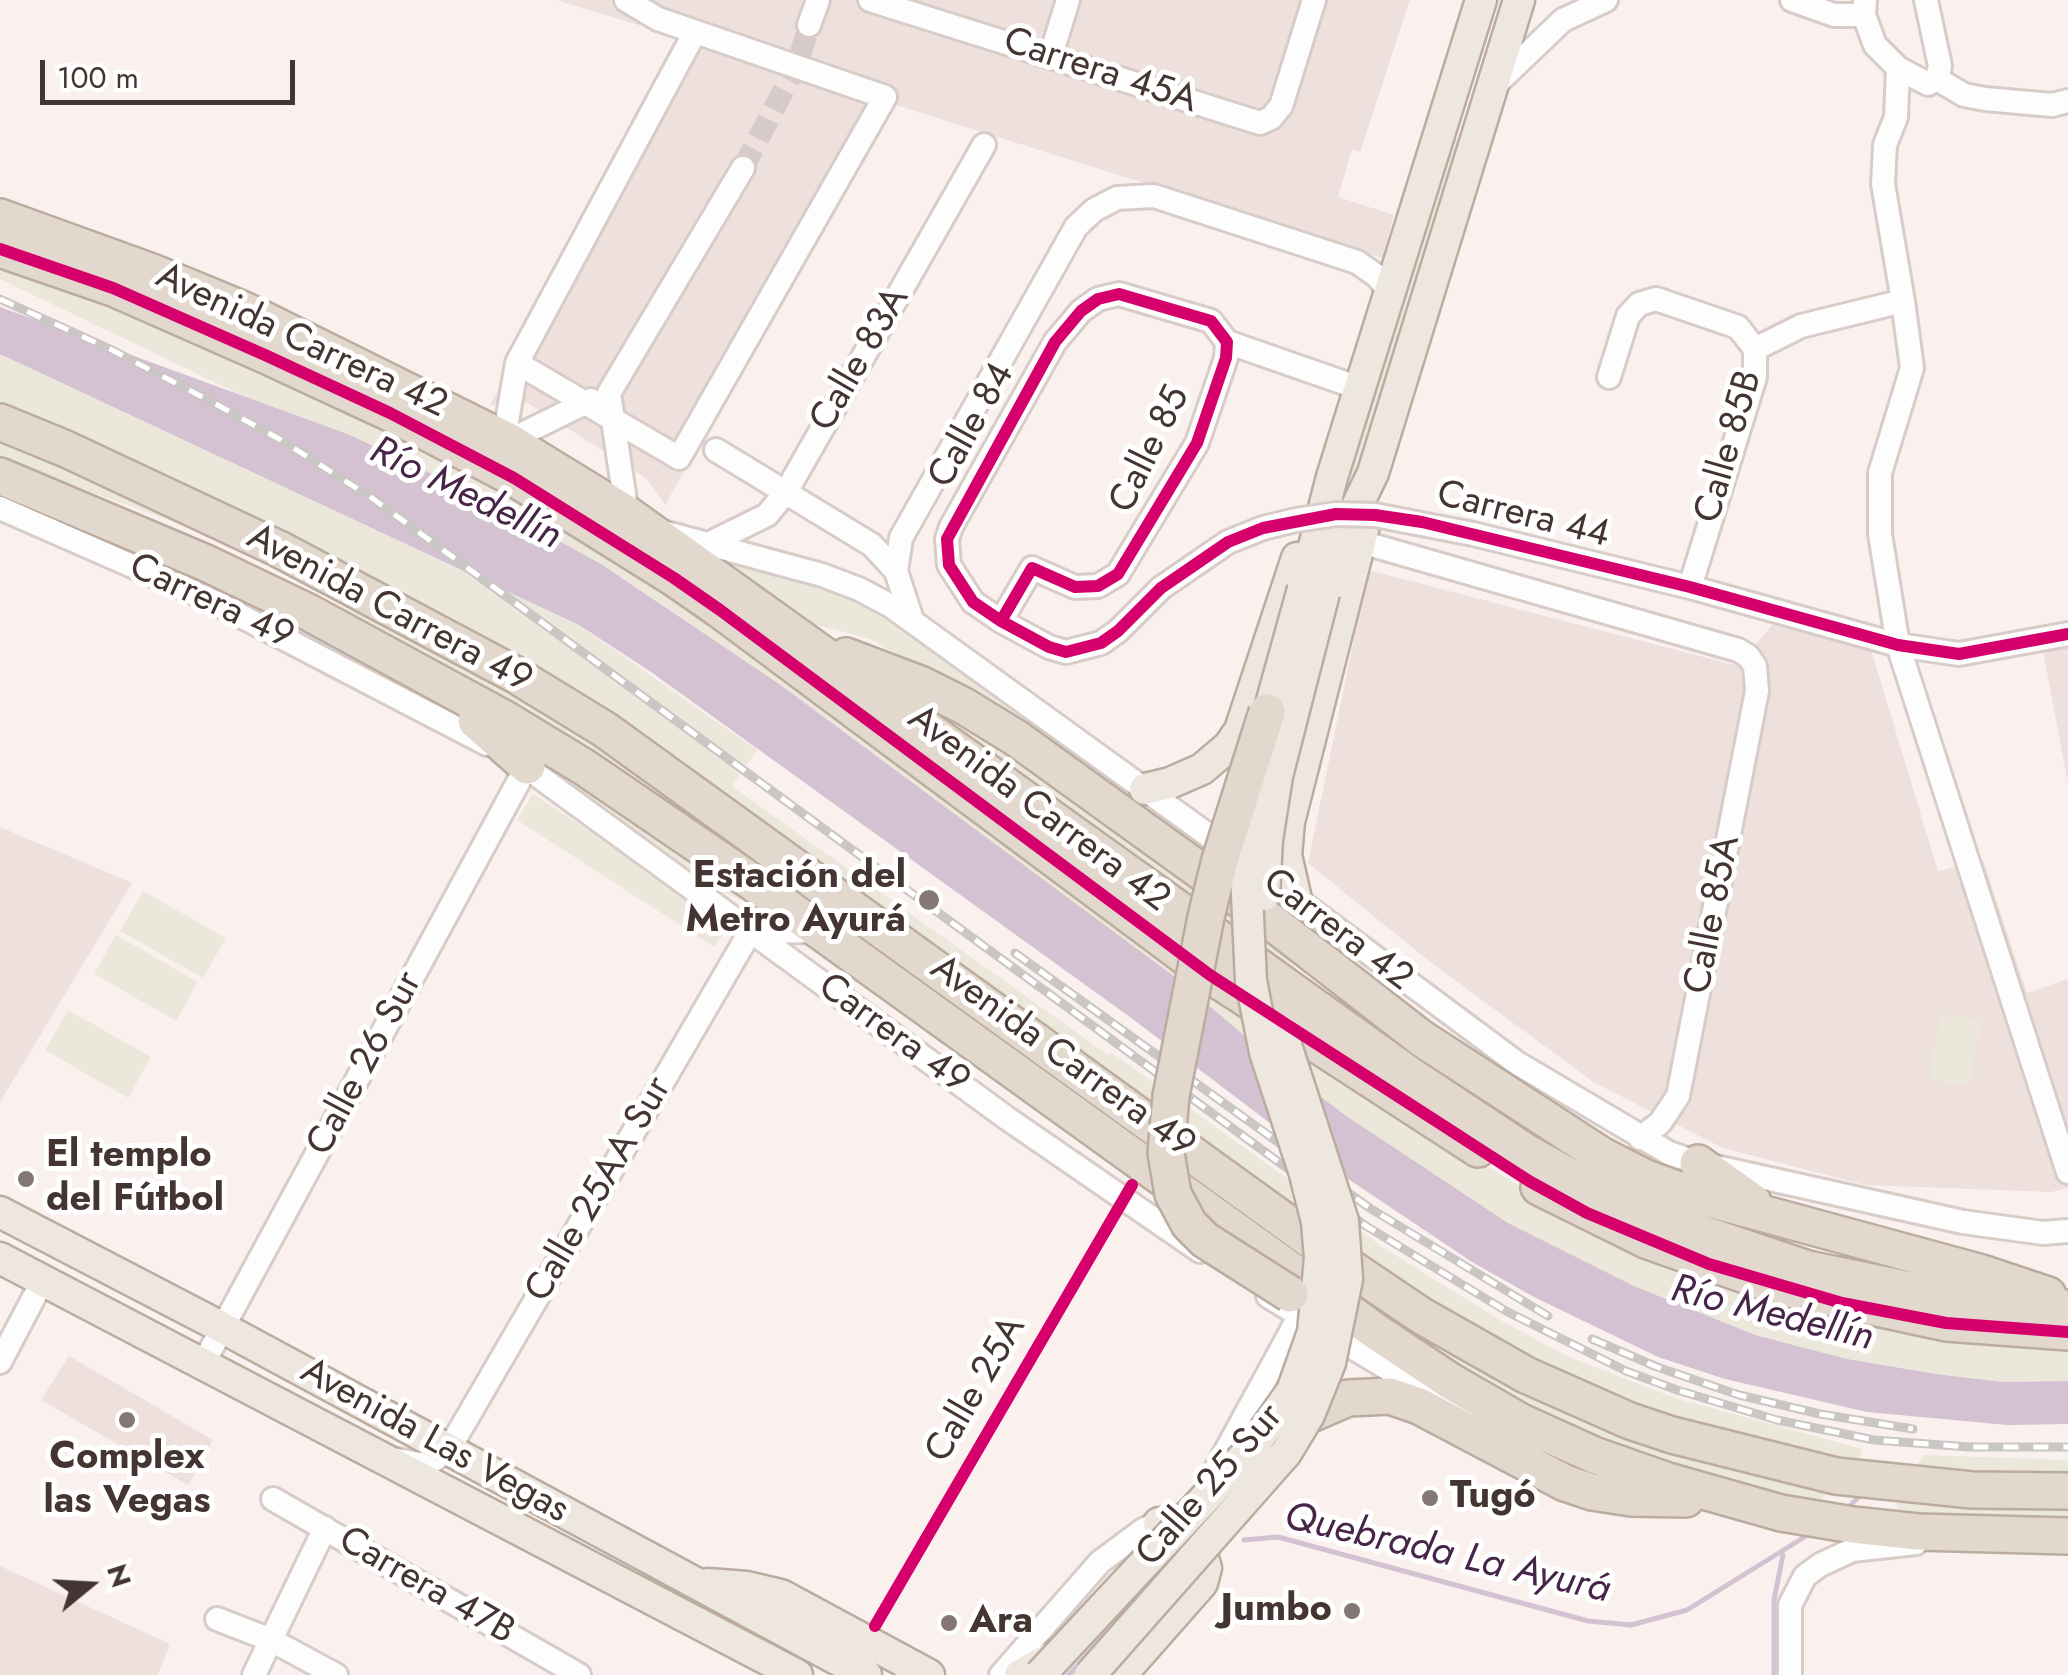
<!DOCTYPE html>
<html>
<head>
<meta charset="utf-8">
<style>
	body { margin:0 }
	#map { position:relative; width:2068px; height:1675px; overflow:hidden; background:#faf1ef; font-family:Jost,sans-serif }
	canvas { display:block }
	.north { position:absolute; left:40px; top:1535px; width:100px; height:100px; -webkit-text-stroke:8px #fff; paint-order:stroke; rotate:72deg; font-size:28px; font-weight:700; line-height:40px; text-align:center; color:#443532 }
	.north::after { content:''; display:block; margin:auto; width:35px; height:45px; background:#443532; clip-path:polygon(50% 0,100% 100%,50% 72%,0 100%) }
	.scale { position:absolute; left:40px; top:60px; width:255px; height:45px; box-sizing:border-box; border:5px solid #443532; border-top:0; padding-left:12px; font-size:30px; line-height:35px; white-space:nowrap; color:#443532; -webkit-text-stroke:8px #fff; paint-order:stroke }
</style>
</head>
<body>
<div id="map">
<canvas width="2068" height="1675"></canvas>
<div class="north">N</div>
<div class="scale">100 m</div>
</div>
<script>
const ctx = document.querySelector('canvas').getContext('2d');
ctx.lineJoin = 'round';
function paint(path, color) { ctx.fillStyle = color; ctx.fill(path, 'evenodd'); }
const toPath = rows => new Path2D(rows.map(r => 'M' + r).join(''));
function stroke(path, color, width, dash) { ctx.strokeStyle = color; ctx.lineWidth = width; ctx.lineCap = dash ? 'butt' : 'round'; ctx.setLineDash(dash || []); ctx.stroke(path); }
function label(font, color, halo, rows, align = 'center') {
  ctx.font = font + ' Jost,sans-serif'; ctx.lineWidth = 10; ctx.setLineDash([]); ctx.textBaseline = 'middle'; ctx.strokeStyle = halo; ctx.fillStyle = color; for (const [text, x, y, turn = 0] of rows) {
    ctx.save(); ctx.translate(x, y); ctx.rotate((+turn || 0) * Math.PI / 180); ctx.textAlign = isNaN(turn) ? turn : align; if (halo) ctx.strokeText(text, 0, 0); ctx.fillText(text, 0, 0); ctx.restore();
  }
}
paint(toPath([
	[556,0,1410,0,1360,152,1352,149,1338,197,1394,215,1382,258,893,104,665,505,647,479,528,403,490,405,685,39],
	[1368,570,1738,666,1772,625,1871,650,1938,871,1983,860,2027,993,2068,979,2068,1188,2051,1192,1865,1185,1723,1148,1593,1082,1428,960,1308,863],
	[2068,647,2068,784,2043,651],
	[0,827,132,883,0,1102],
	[69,1356,213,1440,188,1485,41,1400],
	[0,1566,170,1644,158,1675,0,1675]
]), '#eee0dc');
paint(toPath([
	[1450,137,1465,142,1357,482,1343,477],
	[0,262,108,298,346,402,619,555,1428,1130,1554,1207,2068,1342,2068,1381,2003,1382,1936,1374,1847,1359,1755,1335,1634,1286,1508,1223,1345,1115,674,613,601,564,464,489,350,435,260,404,0,279],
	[0,354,579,625,757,750,732,786,1108,1055,1111,1052,1387,1250,1502,1321,1571,1358,1678,1399,1863,1449,1857,1464,1646,1410,1524,1358,1429,1306,612,722,455,619,152,469,0,407],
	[0,439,285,562,0,459],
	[0,489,129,542,362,658,429,702,0,500],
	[699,552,823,586,869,606,921,635,1150,806,1148,817,965,692,870,639,802,621],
	[268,575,401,632,499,681,575,729,1392,1311,1832,1489,1816,1504,1757,1492,1642,1458,1540,1417,1463,1375],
	[926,711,988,738,1280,947,1307,984],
	[541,754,777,913,701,884,565,784],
	[533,794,730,922,714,947,517,820],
	[143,891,226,938,203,978,120,931],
	[116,935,198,982,176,1021,94,974],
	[68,1010,151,1057,128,1098,45,1050],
	[1941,1013,1981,1021,1969,1086,1929,1079],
	[1924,1455,2068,1460,2068,1479,1909,1475],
	[1898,1500,2068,1503,2068,1523,1896,1518],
	[1169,1543,1189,1560,1087,1675,1052,1675]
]), '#ece7db');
paint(toPath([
	[0,307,350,435,464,489,601,564,779,684,1179,980,1281,1067,1345,1115,1508,1223,1634,1286,1755,1335,1847,1359,1936,1374,2003,1382,2068,1381,2068,1424,2007,1425,1867,1412,1725,1379,1658,1357,1534,1297,1472,1262,1308,1152,1134,1020,651,672,579,625,0,354]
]), '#d4c1d2');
stroke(toPath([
	[1845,1510,1862,1494],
	[1244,1540,1278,1537,1588,1621,1631,1625,1687,1610,1811,1533],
	[1069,1675,1114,1625],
	[1774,1675,1774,1600,1783,1555]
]), '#d4c1d2', 5);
stroke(toPath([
	[800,56,809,25],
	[743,168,790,78]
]), '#d6cbc9', 22, [22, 11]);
const minor = toPath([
	[870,0,1260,123,1271,118,1281,106,1314,0],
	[1792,0,1834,15,1864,15],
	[1865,0,1864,15,1875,45,1898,68,1928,84,1937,79,1940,66,1926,0],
	[809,25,818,0],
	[1051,55,1068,0],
	[1937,79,1964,95,1985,99,2052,105,2068,101],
	[1494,86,1563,20,1606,0],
	[1903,301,1912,368,1880,473,1880,534,1898,645,2068,1172],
	[1227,342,1359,388],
	[1755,349,1801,326,1903,301,1883,184,1885,145,1896,117,1898,68],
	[517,363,679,458,885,97,658,19,626,0],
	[1609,377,1628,316,1639,304,1656,299,1738,327,1755,349,1755,377,1690,587],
	[504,439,517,363,695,32],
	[508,441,591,400],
	[716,450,872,545,896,571],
	[0,508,210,600,487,744],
	[627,514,609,393,743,168],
	[667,533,822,575,859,589,891,606,1233,853],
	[1473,534,1690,587,1898,645,1959,654,2068,634],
	[1347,538,1738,650,1748,656,1755,666,1757,691,1678,1096,1660,1123,1640,1138],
	[708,544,767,515,786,492,984,145],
	[912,620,896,571,901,538,1076,227,1094,210,1117,198,1154,196,1357,262,1377,276,1390,292],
	[1001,621,1032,568,1075,587,1098,586,1118,574,1197,443,1226,358,1227,342,1211,321,1119,294,1098,299,1081,311,1055,342,951,527,947,539,949,565,973,602,1001,621,1049,647,1066,652,1101,643,1118,631,1161,588],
	[515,759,1008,1119,1200,1251],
	[1283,889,1517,1063,1669,1153,1698,1163,1963,1222,2043,1233,2068,1231],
	[1268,1296,1438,1399,1481,1411],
	[0,1362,44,1278],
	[204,1362,527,766],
	[398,1460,419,1464,431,1462,449,1449,750,932,819,931],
	[1210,1480,1299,1317],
	[273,1499,579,1675],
	[217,1619,271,1640,336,1675],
	[254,1675,325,1528],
	[1001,1675,1100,1562,1143,1530,1173,1516],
	[1790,1675,1790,1605,1805,1576,1820,1565,1852,1550,1916,1543]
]);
const major = toPath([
	[1303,589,1332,477,1481,0],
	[1324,593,1342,537,1373,473,1519,0],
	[1145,789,1170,783,1202,769,1229,746,1240,730,1297,558],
	[1296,899,1286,855,1289,822,1364,526],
	[0,1212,223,1328,866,1675],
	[0,1258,797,1675],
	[708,1584,747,1587,781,1595,929,1675],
	[1020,1675,1061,1652],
	[1121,1675,1202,1583,1206,1568,1198,1541,1189,1532,1176,1524,1159,1523]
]);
const highway = toPath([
	[0,217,152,272,244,310,508,441,627,514,1407,1073,1526,1152,1581,1183,1680,1226,1808,1269,1944,1297,1993,1304,2068,1308],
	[0,249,113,288,265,355,390,413,514,478,674,578,720,610,1210,975,1478,1149],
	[0,422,66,449,279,549,514,674,604,729,1330,1254,1422,1316,1526,1375,1630,1421,1672,1435,1836,1476,1972,1490,2068,1491],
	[0,476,206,563,308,612,505,719,584,767,745,877,1375,1331,1450,1381,1521,1422,1594,1455,1668,1481,1781,1513,1853,1525,1918,1532,2068,1536],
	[846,656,920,684,964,706,1016,738,1278,927,1421,1038,1601,1155,1646,1178,1684,1192,1982,1273,2048,1295],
	[476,721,527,766],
	[1698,1163,1753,1202],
	[1539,1187,1648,1241,1779,1287,1946,1323,2068,1332],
	[1309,1415,1348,1398,1390,1396,1419,1406,1565,1483,1592,1492,1631,1498,1686,1499]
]);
stroke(minor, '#d8ccc9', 28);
stroke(major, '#bbac9f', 35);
stroke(highway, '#bbac9f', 40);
stroke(minor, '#fefdfd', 22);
stroke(major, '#eee7e0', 30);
stroke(highway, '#e3d8cd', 35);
const rail = toPath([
	[0,299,110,349,212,402,281,440,372,498,1366,1226,1506,1311,1626,1371,1677,1390,1777,1420,1874,1440,1969,1447,2068,1447],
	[1015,953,1371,1209,1548,1316],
	[1592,1339,1657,1367,1739,1395,1820,1414,1913,1429]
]);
stroke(rail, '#c9c6c4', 9);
stroke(rail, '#fff', 5, [15]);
const minorBridge = toPath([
	[1161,588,1228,542,1263,528,1296,520,1336,514,1375,515,1473,534]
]);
const majorBridge = toPath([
	[1263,733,1303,589],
	[1264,895,1267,840,1277,776,1324,593],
	[1040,1675,1251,1449,1292,1391,1313,1332,1320,1258,1317,1222,1305,1174,1265,1052,1251,981,1245,851,1252,793],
	[1090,1675,1286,1453,1309,1415,1330,1363,1347,1279,1343,1221,1281,1030]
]);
const highwayBridge = toPath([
	[1267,712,1220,860,1206,917,1171,1096,1166,1153,1173,1194,1189,1224,1205,1240,1290,1294]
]);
stroke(minorBridge, '#d8ccc9', 28, []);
stroke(majorBridge, '#bbac9f', 35, []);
stroke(highwayBridge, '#bbac9f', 40, []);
stroke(minorBridge, '#fefdfd', 22);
stroke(majorBridge, '#eee7e0', 30);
stroke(highwayBridge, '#e3d8cd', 35);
stroke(toPath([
	[0,249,113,288,265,355,390,413,514,478,674,578,720,610,1210,975,1529,1181,1587,1213,1709,1264,1842,1303,1946,1323,2068,1332],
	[1001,621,1032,568,1075,587,1098,586,1118,574,1197,443,1226,358,1227,342,1211,321,1119,294,1098,299,1081,311,1055,342,947,539,949,565,973,602,1001,621,1049,647,1066,652,1101,643,1118,631,1161,588,1228,542,1263,528,1336,514,1375,515,1422,522,1690,587,1898,645,1959,654,2068,634],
	[875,1626,1132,1185]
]), '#d6006c', 12);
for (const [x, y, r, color] of [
	[929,900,12,"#847774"],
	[26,1179,10,"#847774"],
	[127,1420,10,"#847774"],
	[1430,1498,10,"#847774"],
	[1352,1611,10,"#847774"],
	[949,1623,10,"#847774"]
]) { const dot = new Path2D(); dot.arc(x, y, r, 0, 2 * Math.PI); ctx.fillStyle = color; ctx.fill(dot); stroke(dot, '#fff', 4); }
label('38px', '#443532', '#fff', [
	["Carrera 45A",1100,72,18],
	["Avenida Carrera 42",301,342,25],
	["Calle 83A",861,360,-60],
	["Calle 84",973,426,-61],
	["Calle 85B",1730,447,-74],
	["Calle 85",1151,450,-64],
	["Carrera 44",1523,516,14],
	["Carrera 49",211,603,25],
	["Avenida Carrera 49",389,610,28],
	["Avenida Carrera 42",1038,810,37],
	["Calle 85A",1714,915,-79],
	["Carrera 42",1337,931,37],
	["Carrera 49",893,1035,36],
	["Avenida Carrera 49",1062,1058,36],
	["Calle 26 Sur",366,1064,-62],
	["Calle 25AA Sur",600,1190,-60],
	["Calle 25A",977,1390,-60],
	["Avenida Las Vegas",434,1442,29],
	["Calle 25 Sur",1211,1486,-49],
	["Carrera 47B",426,1587,30]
]);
label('bold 38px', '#443532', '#fff', [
	["Estación del",906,878,"right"],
	["Metro Ayurá",906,922,"right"],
	["El templo",46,1157],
	["del Fútbol",46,1201],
	["Complex",127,1459,"center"],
	["las Vegas",127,1503,"center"],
	["Tugó",1450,1498],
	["Jumbo",1332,1611,"right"],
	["Ara",969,1623]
], 'left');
label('italic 40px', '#462548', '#fff', [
	["Río Medellín",465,495,26],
	["Río Medellín",1772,1315,14],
	["Quebrada La Ayurá",1447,1555,13]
]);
</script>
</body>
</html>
